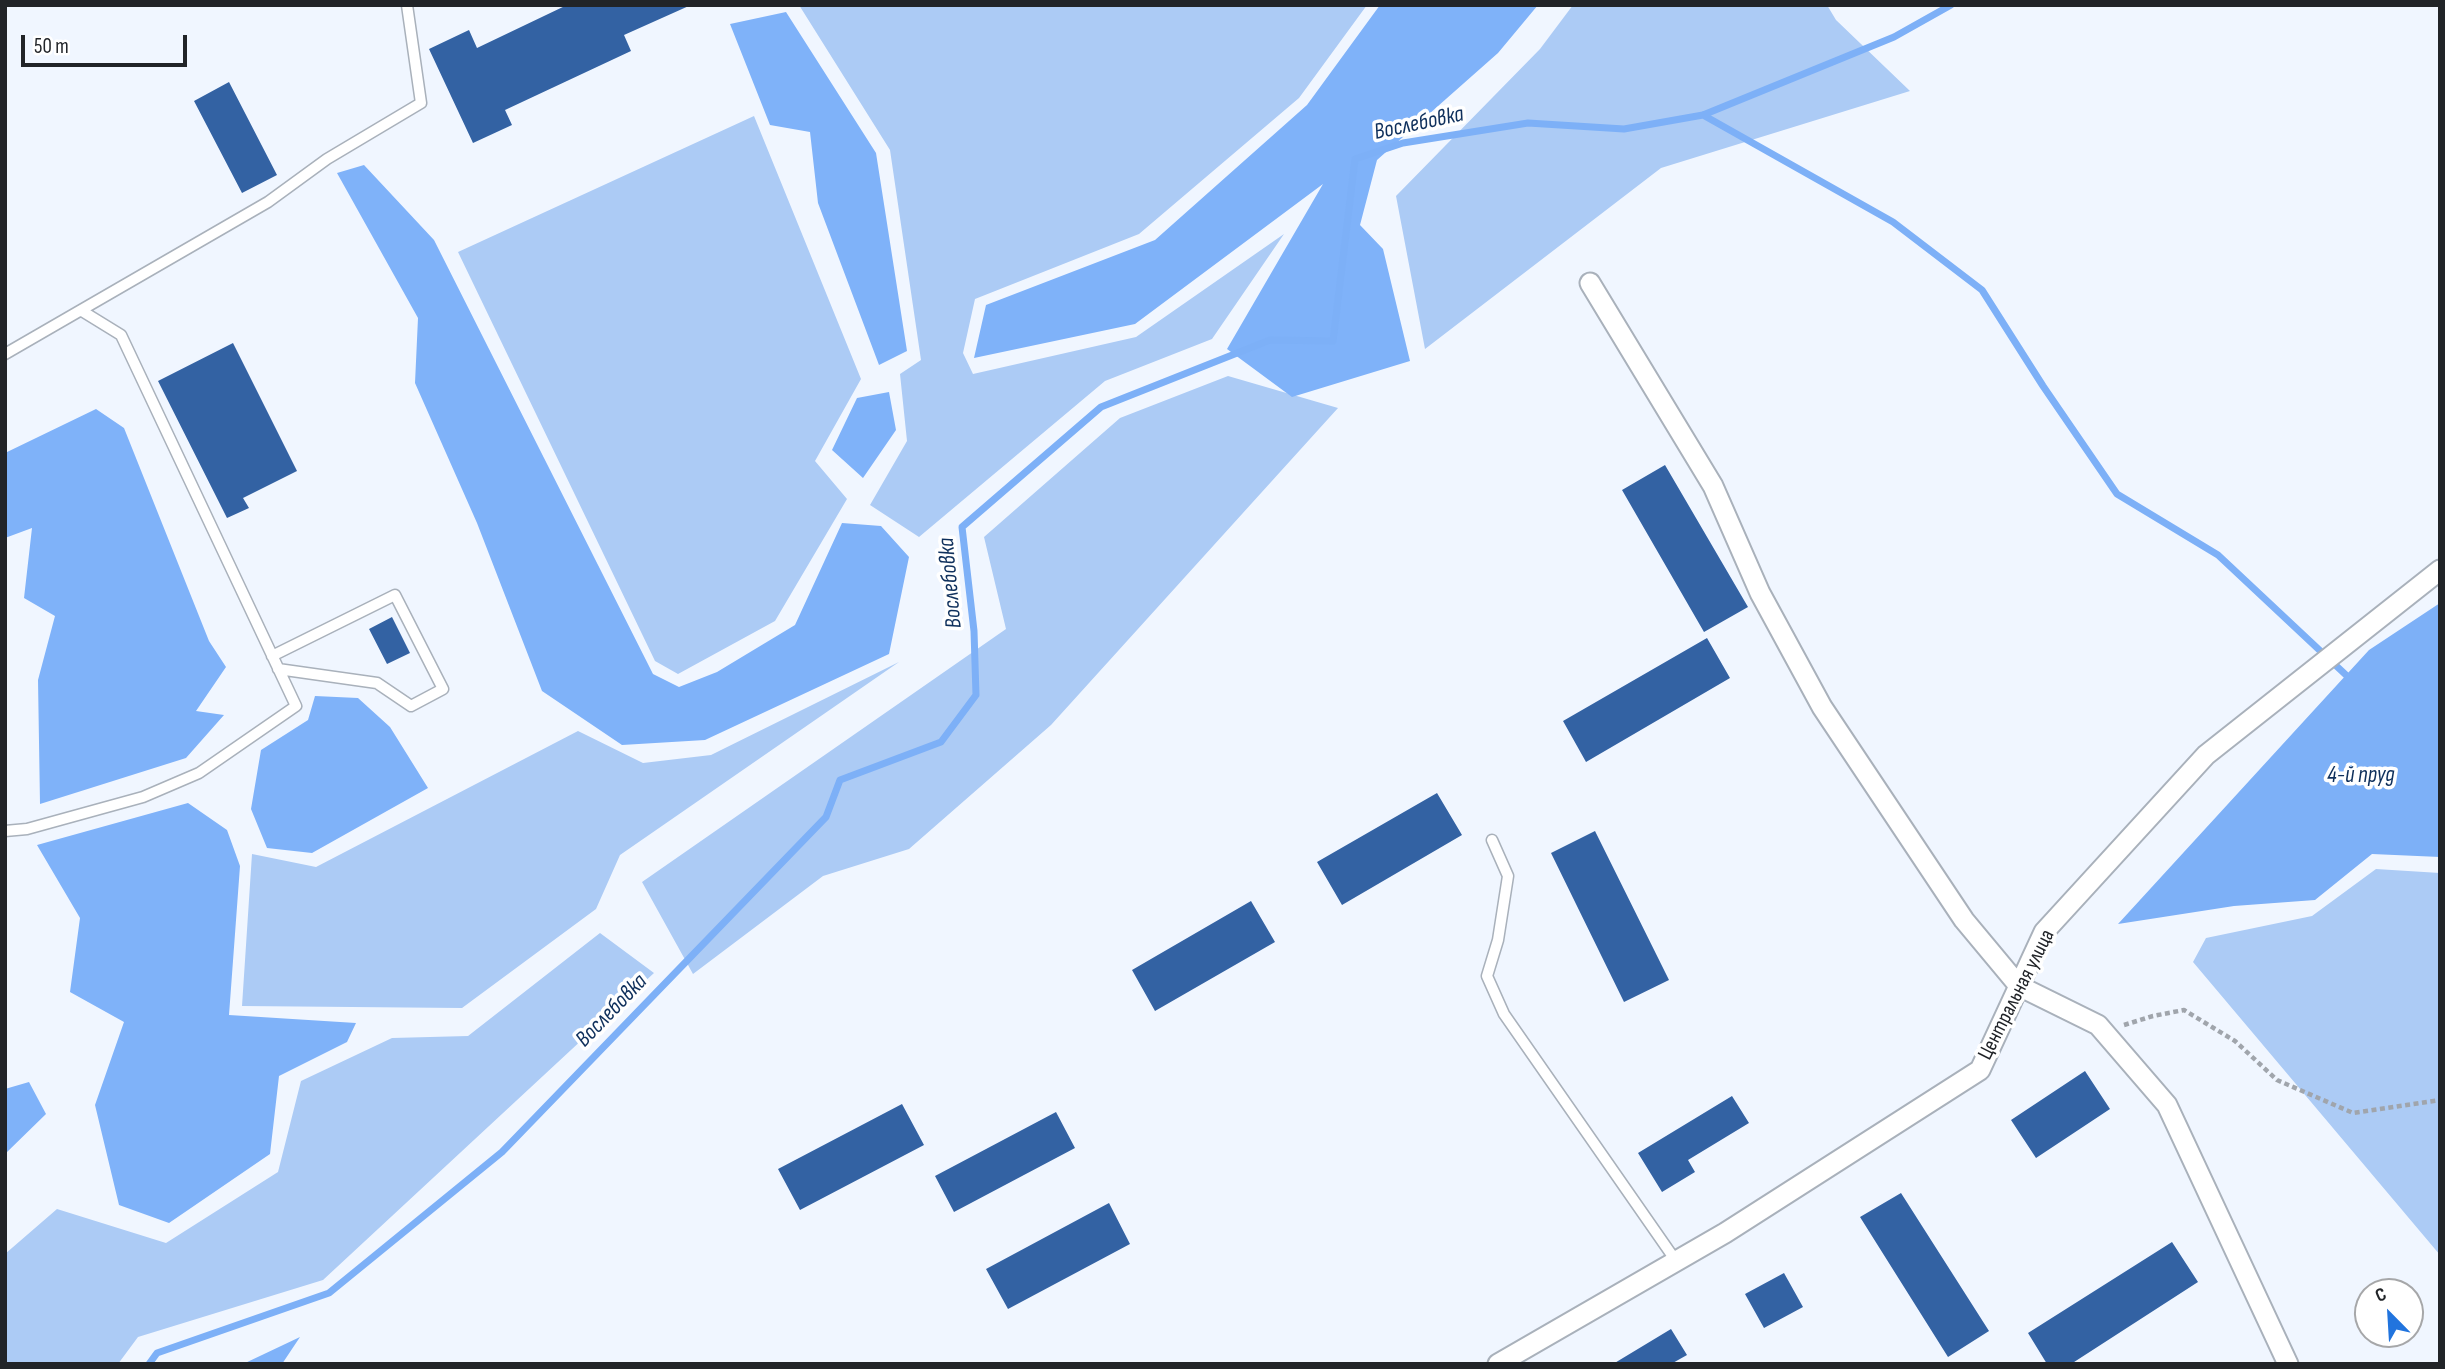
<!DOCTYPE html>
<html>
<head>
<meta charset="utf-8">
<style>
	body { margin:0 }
	#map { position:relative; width:2445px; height:1369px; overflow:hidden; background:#f0f6ff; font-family:"Sofia Sans Condensed",sans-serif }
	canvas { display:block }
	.frame { position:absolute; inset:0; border:7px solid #212428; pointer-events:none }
	.north { position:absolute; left:2354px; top:1278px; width:70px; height:70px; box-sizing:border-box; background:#fff; border:2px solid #a6a7a9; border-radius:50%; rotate:336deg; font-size:19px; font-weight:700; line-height:28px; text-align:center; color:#212428 }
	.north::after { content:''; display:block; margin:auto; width:24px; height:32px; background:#2174de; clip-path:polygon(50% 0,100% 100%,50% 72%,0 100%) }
	.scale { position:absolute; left:21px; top:35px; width:166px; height:32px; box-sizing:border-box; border:4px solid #212428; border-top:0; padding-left:9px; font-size:21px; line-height:24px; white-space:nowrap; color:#212428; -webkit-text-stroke:5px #fff; paint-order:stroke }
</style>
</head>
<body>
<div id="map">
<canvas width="2445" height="1369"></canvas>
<div class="frame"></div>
<div class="north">С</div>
<div class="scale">50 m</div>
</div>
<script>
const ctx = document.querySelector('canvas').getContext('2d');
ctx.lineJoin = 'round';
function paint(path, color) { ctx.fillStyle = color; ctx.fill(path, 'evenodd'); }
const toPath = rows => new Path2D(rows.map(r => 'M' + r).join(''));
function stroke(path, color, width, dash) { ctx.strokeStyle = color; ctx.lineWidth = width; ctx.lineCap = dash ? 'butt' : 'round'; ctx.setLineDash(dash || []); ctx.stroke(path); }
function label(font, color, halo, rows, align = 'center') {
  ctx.font = font + ' "Sofia Sans Condensed",sans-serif'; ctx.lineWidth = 7; ctx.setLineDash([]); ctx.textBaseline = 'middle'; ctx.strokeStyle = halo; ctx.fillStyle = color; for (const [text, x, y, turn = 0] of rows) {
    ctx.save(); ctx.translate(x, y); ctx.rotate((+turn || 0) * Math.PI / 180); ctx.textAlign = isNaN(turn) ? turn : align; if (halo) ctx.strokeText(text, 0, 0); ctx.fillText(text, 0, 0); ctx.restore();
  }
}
paint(toPath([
	[799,5,1367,5,1299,98,1139,234,975,299,963,353,973,374,1136,337,1284,234,1212,339,1105,381,919,537,870,505,907,441,900,374,921,360,890,150],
	[1573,5,1827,5,1836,20,1910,91,1661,168,1425,349,1396,196,1540,49],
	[754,116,861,379,815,461,847,499,775,621,678,674,655,661,458,252],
	[1228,376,1338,408,1051,725,909,849,823,876,693,974,642,882,1006,629,984,537,1120,418],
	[899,662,620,855,596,909,462,1008,242,1006,252,854,316,867,578,731,643,763,711,755],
	[2376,869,2440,873,2440,1255,2193,962,2206,938,2312,916],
	[600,933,654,973,323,1280,138,1337,118,1364,5,1364,5,1254,57,1209,166,1243,278,1172,301,1081,392,1038,468,1036]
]), '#accbf5');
paint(toPath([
	[1380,5,1538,5,1498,53,1377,160,1360,225,1383,249,1410,361,1292,397,1227,349,1323,184,1135,324,974,358,986,305,1155,240,1307,105],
	[786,12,876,153,907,351,879,365,818,203,810,132,770,125,730,24],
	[364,165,434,240,653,674,679,687,717,672,795,625,842,523,881,526,909,557,889,654,705,740,622,745,542,691,477,523,415,383,418,318,337,173],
	[889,392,896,430,863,478,832,450,857,398],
	[96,409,124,428,209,641,226,667,196,711,224,715,186,758,40,804,38,680,55,616,24,598,32,528,5,538,5,453],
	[315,696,358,698,390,727,428,788,312,853,267,848,251,809,261,750,308,720],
	[188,803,227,830,240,866,229,1015,356,1023,347,1042,279,1076,270,1154,169,1223,119,1205,95,1105,124,1022,70,992,80,918,37,845],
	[29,1082,46,1114,5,1154,5,1089],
	[300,1337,282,1364,243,1364]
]), '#7fb2f9');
paint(toPath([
	[2440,603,2440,857,2372,854,2315,900,2234,906,2118,924,2369,650]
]), '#7db0f7');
stroke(toPath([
	[1703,115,1893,222,1982,290,2043,386,2117,494,2218,555,2346,675],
	[149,1364,157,1353,329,1293,502,1152,826,817,840,780,941,742,976,695,974,631,962,527,1101,407,1270,340,1333,341,1355,159,1403,143,1528,123,1624,129,1703,115,1894,37,1951,5]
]), '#7db0f7', 7);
paint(toPath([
	[567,5,691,5,624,35,631,51,505,110,512,125,473,143,429,49,469,30,477,48],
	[229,82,277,175,242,193,194,101],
	[233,343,297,471,243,498,249,508,227,518,158,381],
	[1665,465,1748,607,1704,632,1622,490],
	[392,617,410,653,387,664,369,629],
	[1707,638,1730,678,1586,762,1563,721],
	[1437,793,1462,835,1342,905,1317,862],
	[1595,831,1669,980,1624,1002,1551,853],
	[1251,901,1275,942,1155,1011,1132,970],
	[2085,1071,2110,1109,2036,1158,2011,1120],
	[1732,1096,1749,1123,1688,1160,1695,1172,1662,1192,1638,1153],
	[902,1104,924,1145,800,1210,778,1169],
	[1056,1112,1075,1148,954,1212,935,1176],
	[1901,1193,1989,1331,1948,1357,1860,1217],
	[1109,1203,1130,1244,1008,1309,986,1269],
	[2172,1242,2198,1282,2071,1364,2047,1364,2028,1333],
	[1784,1273,1803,1307,1764,1328,1745,1294],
	[1671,1329,1687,1355,1671,1364,1613,1364]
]), '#3362a3');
const service = toPath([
	[5,354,268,202,327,159,421,103,407,5],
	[272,656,395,595,443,689,411,706,377,683,278,669],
	[5,831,27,829,143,797,199,773,296,706,121,335,82,311],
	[1492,840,1508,876,1498,940,1487,976,1504,1014,1676,1261]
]);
const minor = toPath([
	[1590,283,1713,486,1760,593,1822,707,1964,920,2019,986,2098,1025,2167,1105,2288,1364],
	[1498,1364,1725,1233,1980,1070,2044,932,2206,755,2440,570]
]);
stroke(service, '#a9b1bb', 13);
stroke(minor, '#a9b1bb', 23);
stroke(toPath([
	[2124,1025,2153,1016,2184,1010,2235,1041,2277,1080,2353,1113,2440,1100]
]), '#a0a5ac', 4.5, [5, 3.5]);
stroke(service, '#fff', 10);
stroke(minor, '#fff', 19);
label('21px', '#212428', '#fff', [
	["Центральная улица",2017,995,-63]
]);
label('italic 23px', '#0f305c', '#fff', [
	["Вослебовка",1419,124,-12],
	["Вослебовка",951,583,-95],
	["4-й пруд",2361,776],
	["Вослебовка",612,1011,-46]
]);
</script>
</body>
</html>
